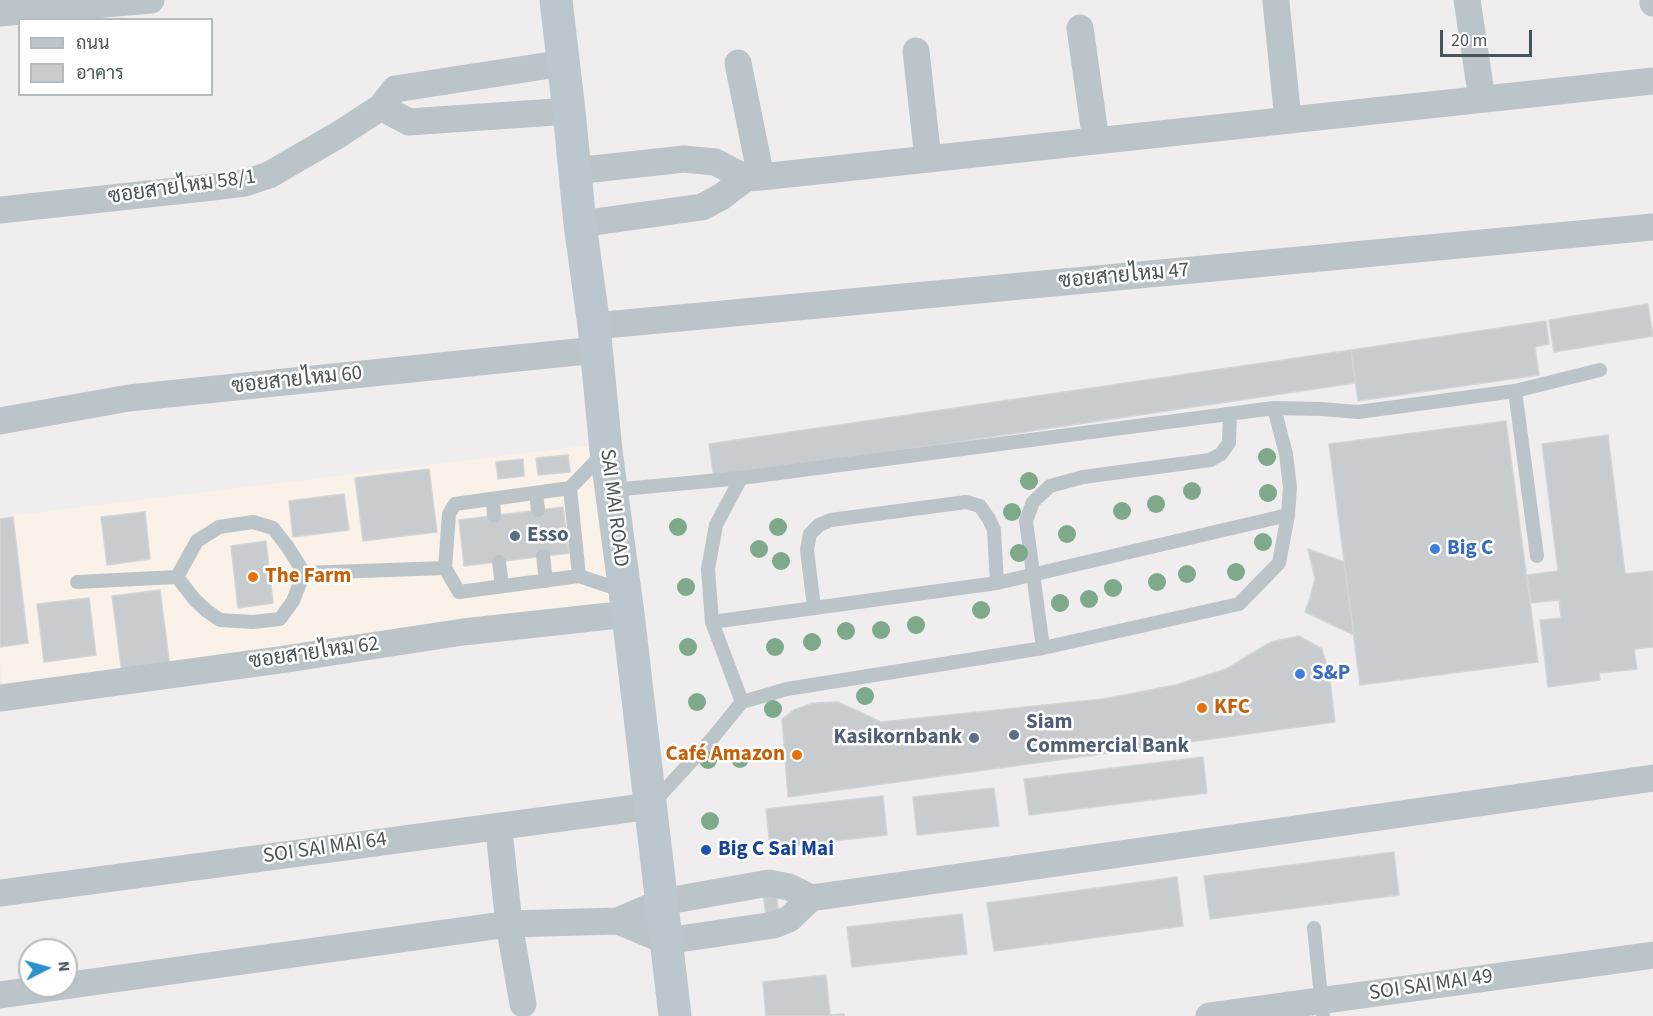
<!DOCTYPE html>
<html>
<head>
<meta charset="utf-8">
<style>
	body { margin:0 }
	#map { position:relative; width:1653px; height:1016px; overflow:hidden; background:#f0edee; font-family:"Source Sans 3",Sarabun,sans-serif }
	canvas { display:block }
	.legend { position:absolute; left:18px; top:18px; width:195px; height:78px; box-sizing:border-box; background:#fff; border:2px solid #b6bbbd; margin:0; padding:8px 10px; list-style:none; font-size:18px; color:#485459 }
	.legend li { display:flex; align-items:center; gap:12px; height:30px }
	.legend b { width:30px; border:2px solid #b6bbbd }
	.north { position:absolute; left:18px; top:938px; width:60px; height:60px; box-sizing:border-box; background:#fff; border:2px solid #b6bbbd; border-radius:50%; rotate:84deg; font-size:16px; font-weight:700; line-height:24px; text-align:center; color:#485459 }
	.north::after { content:''; display:block; margin:auto; width:21px; height:27px; background:#2b90cc; clip-path:polygon(50% 0,100% 100%,50% 72%,0 100%) }
	.scale { position:absolute; left:1440px; top:30px; width:92px; height:27px; box-sizing:border-box; border:3px solid #485459; border-top:0; padding-left:8px; font-size:18px; line-height:21px; white-space:nowrap; color:#485459; -webkit-text-stroke:4px #fff; paint-order:stroke }
</style>
</head>
<body>
<div id="map">
<canvas width="1653" height="1016"></canvas>
<ul class="legend">
<li><b style="height:8px;background:#bbc7cd"></b>ถนน</li>
<li><b style="height:16px;background:#c8cccf"></b>อาคาร</li>
</ul>
<div class="north">N</div>
<div class="scale">20 m</div>
</div>
<script>
const ctx = document.querySelector('canvas').getContext('2d');
ctx.lineJoin = 'round';
function paint(path, color) { ctx.fillStyle = color; ctx.fill(path, 'evenodd'); }
const toPath = rows => new Path2D(rows.map(r => 'M' + r).join(''));
function stroke(path, color, width, dash) { ctx.strokeStyle = color; ctx.lineWidth = width; ctx.lineCap = dash ? 'butt' : 'round'; ctx.setLineDash(dash || []); ctx.stroke(path); }
function label(font, color, halo, rows, align = 'center') {
  ctx.font = font + ' "Source Sans 3",Sarabun,sans-serif'; ctx.lineWidth = 5; ctx.setLineDash([]); ctx.textBaseline = 'middle'; ctx.strokeStyle = halo; ctx.fillStyle = color; for (const [text, x, y, turn = 0] of rows) {
    ctx.save(); ctx.translate(x, y); ctx.rotate((+turn || 0) * Math.PI / 180); ctx.textAlign = isNaN(turn) ? turn : align; if (halo) ctx.strokeText(text, 0, 0); ctx.fillText(text, 0, 0); ctx.restore();
  }
}
paint(toPath([
	[609,443,628,614,4,698,0,664,0,517]
]), '#faf1e8');
const building = toPath([
	[1648,304,1653,336,1554,352,1549,320,1648,304],
	[1546,321,1549,344,1535,347,1539,375,1358,401,1351,350,1546,321],
	[1351,350,1355,383,714,478,709,444,1351,350],
	[1506,421,1538,662,1360,685,1329,444,1506,421],
	[1608,435,1625,574,1653,571,1653,647,1634,649,1637,669,1599,673,1600,680,1548,687,1540,620,1561,618,1559,600,1531,603,1527,575,1558,571,1542,444,1608,435],
	[568,455,570,472,538,475,536,458,568,455],
	[523,459,524,476,498,479,496,462,523,459],
	[429,469,437,532,363,541,355,478,429,469],
	[344,494,349,530,293,537,289,501,344,494],
	[563,507,569,553,464,566,459,520,563,507],
	[145,512,150,559,107,565,101,517,145,512],
	[13,517,28,643,0,647,0,519,13,517],
	[266,541,273,603,238,608,231,546,266,541],
	[1308,549,1344,562,1354,635,1305,612,1310,598,1315,578,1308,549],
	[160,590,170,667,122,673,112,596,160,590],
	[89,598,96,655,44,662,37,604,89,598],
	[1299,636,1322,649,1329,673,1335,722,788,797,782,719,794,710,813,703,838,702,881,722,1103,699,1176,685,1226,669,1271,642,1299,636],
	[1203,757,1207,793,1029,815,1024,779,1203,757],
	[994,788,999,826,917,835,913,797,994,788],
	[883,796,887,835,770,848,766,809,883,796],
	[1394,852,1399,895,1210,919,1204,876,1394,852],
	[1177,877,1183,926,994,951,987,903,1177,877],
	[776,891,779,916,766,917,763,892,776,891],
	[962,914,967,954,852,967,847,927,962,914],
	[826,975,830,1015,844,1014,844,1016,766,1016,763,982,826,975]
]);
paint(building, '#c8cccf');
stroke(building, '#d2d5d8', 1.5);
stroke(toPath([
	[1515,391,1537,556],
	[604,453,570,488,455,504,449,514,445,568,459,592,579,576,624,591],
	[741,478,716,525,708,569,712,622,742,702],
	[570,488,579,576],
	[612,490,741,478,1274,408,1322,409,1358,412,1515,391,1600,370],
	[536,493,538,510],
	[493,499,494,515],
	[253,522,273,528,287,546,304,573,293,601,280,619,253,622,220,620,207,611,195,600,177,577,197,541,219,527,253,522],
	[543,556,546,581],
	[499,562,502,586],
	[304,573,445,568],
	[77,582,177,577],
	[814,607,807,550,810,534,819,525,831,520,966,502,980,506,989,519,994,530,997,583],
	[712,622,997,583,1288,515],
	[1043,648,1026,521,1033,502,1050,486,1083,477,1210,460,1221,454,1229,443,1230,414],
	[653,803,710,741,742,702,787,689,1043,648,1239,604,1279,563,1288,515,1290,487,1286,454,1274,408],
	[1314,928,1323,1016]
]), '#bac4c9', 14);
stroke(toPath([
	[1467,0,1482,99],
	[1653,0,1653,3],
	[1276,2,1288,120],
	[0,13,151,0],
	[1080,28,1096,141],
	[916,51,928,159],
	[738,63,761,177],
	[381,107,409,122,569,111],
	[575,171,684,159,715,162,746,178,761,177,1653,81],
	[0,210,213,187,245,183,269,175,338,135,381,107,395,89,564,63],
	[580,224,702,207,721,197,746,178],
	[594,326,1653,227],
	[0,421,129,398,596,350],
	[0,698,279,660,463,632,628,614],
	[500,840,509,924,523,1004],
	[0,893,651,806],
	[618,921,666,941,774,925,789,919,811,898],
	[0,995,509,924,618,921,662,902,769,883,789,887,811,898,1653,778],
	[1209,1016,1653,955]
]), '#bac4c9', 27);
stroke(toPath([
	[556,0,569,111,580,224,594,326,606,451,628,614,675,1016]
]), '#bbc7cd', 33);
ctx.fillStyle = '#7ea98a';
for (const [x, y] of [
	[1267,457],
	[1029,481],
	[1192,491],
	[1268,493],
	[1156,504],
	[1122,511],
	[1012,512],
	[678,527],
	[778,527],
	[1067,534],
	[1263,542],
	[759,549],
	[1019,553],
	[781,561],
	[1236,572],
	[1187,574],
	[1157,582],
	[686,587],
	[1113,588],
	[1089,599],
	[1060,603],
	[981,610],
	[916,625],
	[881,630],
	[846,631],
	[812,642],
	[688,647],
	[775,647],
	[865,696],
	[697,702],
	[773,709],
	[740,759],
	[708,760],
	[710,821]
]) { ctx.beginPath(); ctx.arc(x, y, 9, 0, 2 * Math.PI); ctx.fill(); }
for (const [x, y, r, color] of [
	[515,536,6,"#5c6f8a"],
	[1435,549,6,"#3f7fe0"],
	[253,577,6,"#e8710a"],
	[1300,674,6,"#3f7fe0"],
	[1202,708,6,"#e8710a"],
	[1014,735,6,"#5c6f8a"],
	[974,738,6,"#5c6f8a"],
	[797,755,6,"#e8710a"],
	[706,850,6,"#1a4fb4"]
]) { const dot = new Path2D(); dot.arc(x, y, r, 0, 2 * Math.PI); ctx.fillStyle = color; ctx.fill(dot); stroke(dot, '#fff', 2); }
label('21px', '#485459', '#fff', [
	["ซอยสายไหม 58/1",182,188,-8],
	["ซอยสายไหม 47",1124,277,-5],
	["ซอยสายไหม 60",297,381,-6],
	["SAI MAI ROAD",613,508,83],
	["ซอยสายไหม 62",314,654,-8],
	["SOI SAI MAI 64",325,849,-8],
	["SOI SAI MAI 49",1431,986,-8]
]);
label('bold 21px', '#4e5e75', '#fff', [
	["Esso",527,536],
	["Siam",1026,723],
	["Commercial Bank",1026,747],
	["Kasikornbank",962,738,"right"]
], 'left');
label('bold 21px', '#366cbe', '#fff', [
	["Big C",1447,549],
	["S&P",1312,674]
], 'left');
label('bold 21px', '#c56008', '#fff', [
	["The Farm",265,577],
	["KFC",1214,708],
	["Café Amazon",785,755,"right"]
], 'left');
label('bold 21px', '#164399', '#fff', [
	["Big C Sai Mai",718,850]
], 'left');
</script>
</body>
</html>
